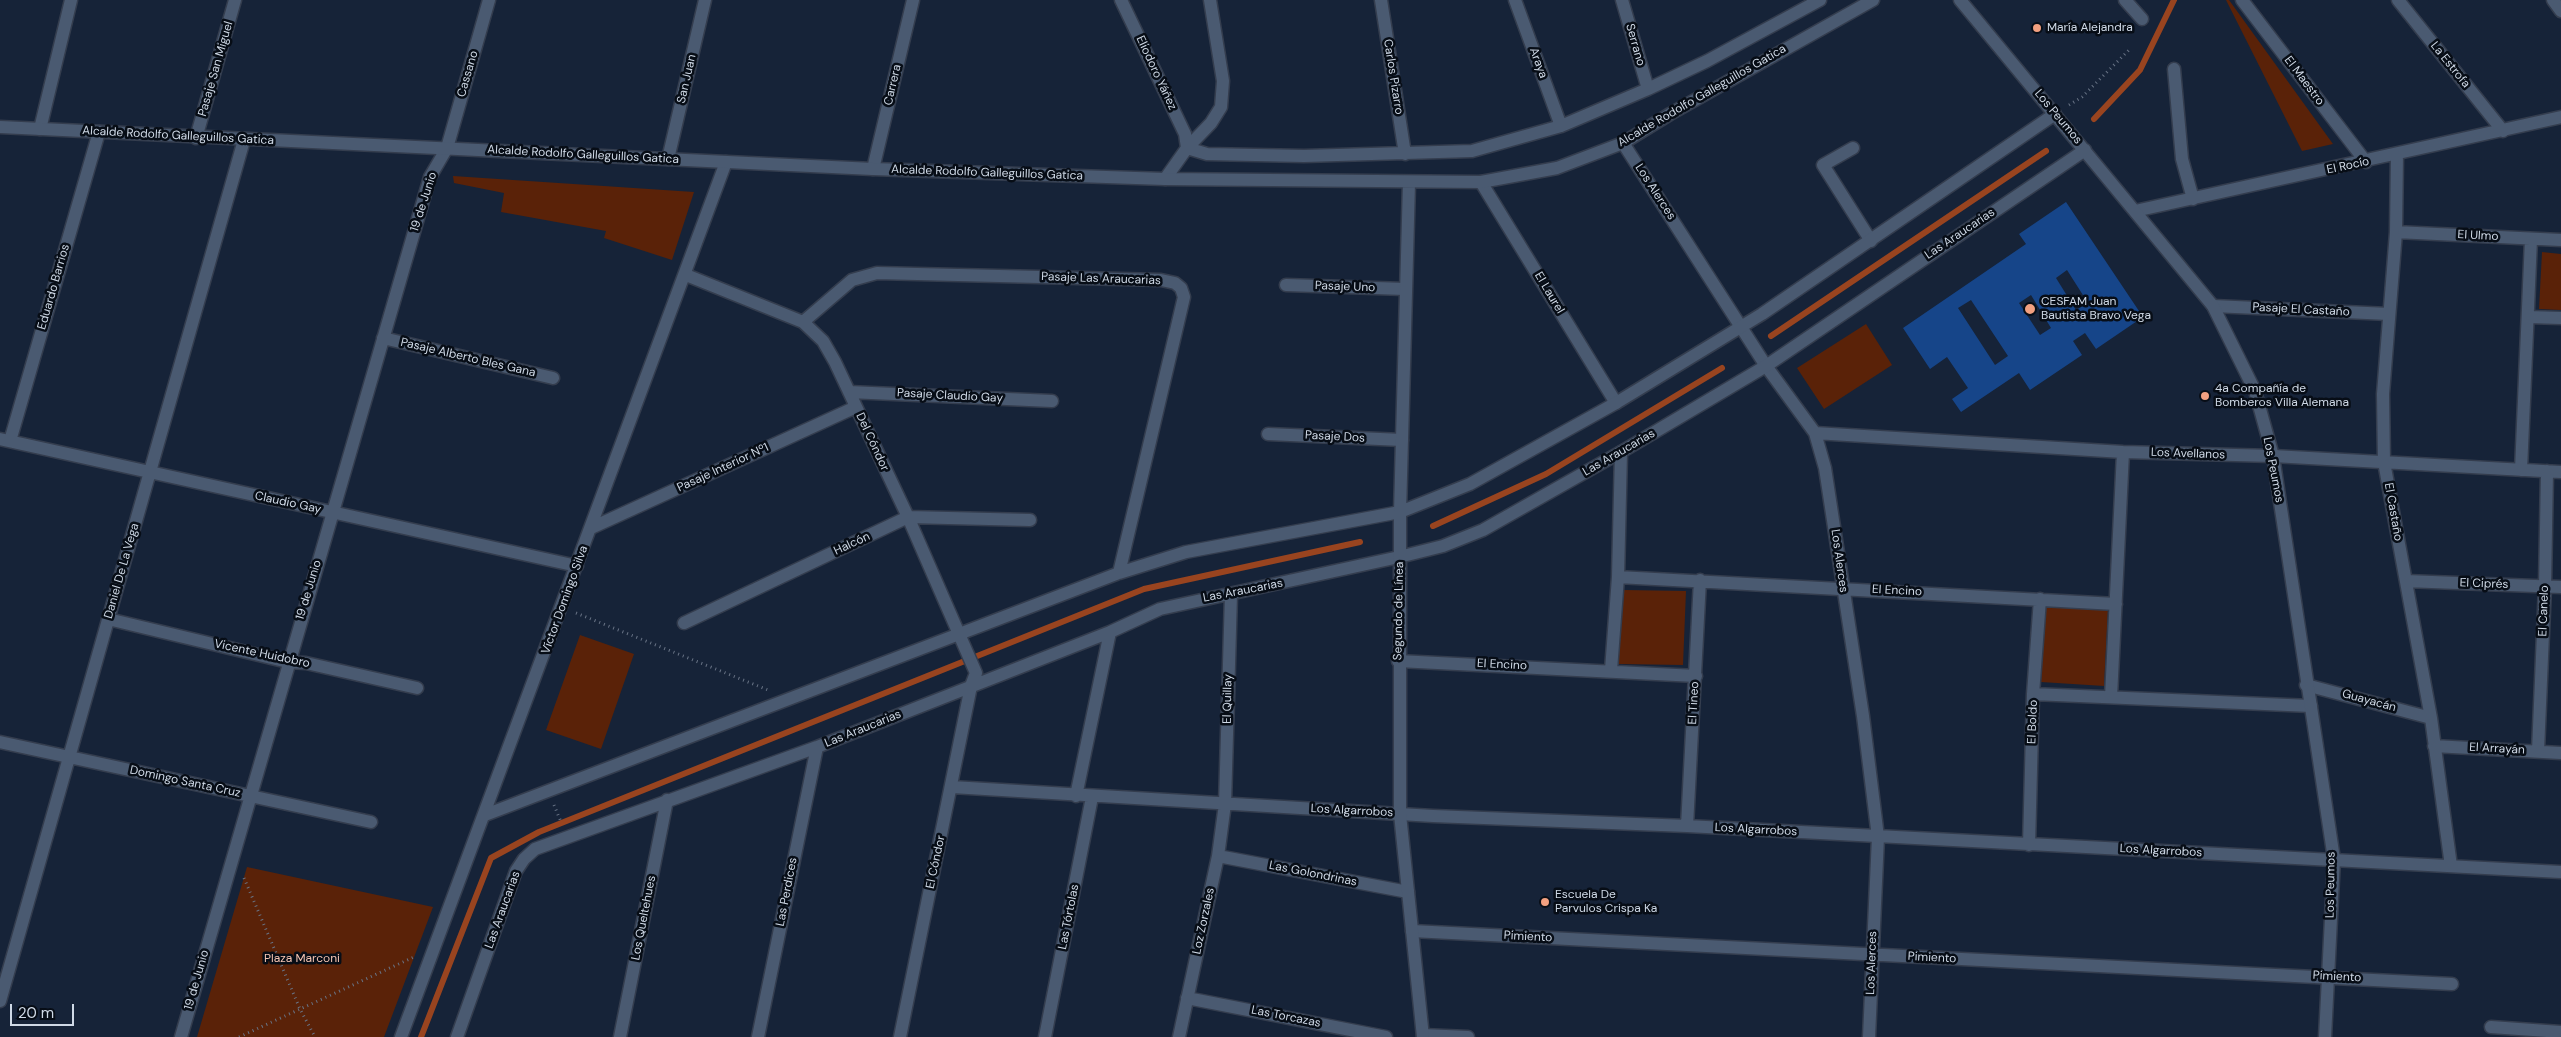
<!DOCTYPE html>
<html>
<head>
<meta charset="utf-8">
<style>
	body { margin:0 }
	#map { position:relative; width:2561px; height:1037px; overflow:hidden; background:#162338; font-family:"DM Sans",sans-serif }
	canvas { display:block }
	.scale { position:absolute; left:10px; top:1004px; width:64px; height:22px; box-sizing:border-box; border:2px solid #cfd9e6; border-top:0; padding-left:6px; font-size:15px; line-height:18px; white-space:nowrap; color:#cfd9e6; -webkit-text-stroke:4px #070d16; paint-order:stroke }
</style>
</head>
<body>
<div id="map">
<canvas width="2561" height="1037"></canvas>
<div class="scale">20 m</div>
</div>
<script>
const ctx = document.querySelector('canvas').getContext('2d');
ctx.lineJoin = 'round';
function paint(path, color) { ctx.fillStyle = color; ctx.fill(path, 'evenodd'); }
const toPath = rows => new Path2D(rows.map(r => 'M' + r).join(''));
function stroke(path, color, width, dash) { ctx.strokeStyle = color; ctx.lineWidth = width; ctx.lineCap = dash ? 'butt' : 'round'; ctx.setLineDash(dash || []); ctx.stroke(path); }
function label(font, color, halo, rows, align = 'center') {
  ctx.font = font + ' "DM Sans",sans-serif'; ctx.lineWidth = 5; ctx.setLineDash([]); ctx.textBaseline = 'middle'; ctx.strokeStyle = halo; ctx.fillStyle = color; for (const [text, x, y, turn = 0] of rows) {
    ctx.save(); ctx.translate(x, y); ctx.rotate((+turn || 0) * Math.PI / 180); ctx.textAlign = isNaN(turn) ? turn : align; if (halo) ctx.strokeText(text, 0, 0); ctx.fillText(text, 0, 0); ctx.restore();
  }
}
paint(toPath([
	[2226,0,2229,0,2333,144,2302,151],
	[453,176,694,192,672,260,604,238,606,231,501,212,504,193,454,183],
	[2542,252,2561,254,2561,310,2539,309],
	[1866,324,1892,365,1824,409,1797,368],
	[1624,590,1686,591,1683,665,1618,664],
	[2045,606,2108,609,2104,686,2041,682],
	[580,635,634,654,601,749,546,730],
	[247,867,433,907,384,1037,197,1037]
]), '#5a2208');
stroke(toPath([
	[2094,119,2140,70,2174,0],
	[1771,336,2046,151],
	[1433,526,1546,474,1722,368],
	[421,1037,491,858,539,832,1144,589,1360,542]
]), '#99441f', 6);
paint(toPath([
	[2066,202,2143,317,2096,349,2085,333,2073,341,2082,355,2030,390,2019,373,1961,412,1952,399,1968,388,1947,357,1930,369,1903,328,2026,244,2019,234],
	[2067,270,2088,303,2076,310,2056,278],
	[2031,295,2051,328,2040,335,2019,303],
	[1971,300,2008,356,1995,365,1958,308]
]), '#164589');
const street = toPath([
	[1121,0,1185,134,1187,148],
	[1381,0,1405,154],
	[1515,0,1561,126],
	[1622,0,1648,89],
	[2125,0,2142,19],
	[2242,0,2366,162],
	[2398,0,2503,131],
	[2553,0,2561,11],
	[2174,69,2182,159,2193,199],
	[40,129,71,0],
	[196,138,235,0],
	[1623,143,1766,366,1815,433,1825,468,1863,716,1878,837,1869,1037],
	[1187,148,1207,154,1304,156,1472,151,1561,126,1648,89,1707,61,1820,0],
	[1853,148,1823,165,1871,241],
	[2397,154,2396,232,2383,394,2384,462,2431,718,2451,866],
	[668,159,705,0],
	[873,169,913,0],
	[1165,179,1187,148,1211,123,1221,107,1223,81,1210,0],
	[1481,182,1616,403],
	[2135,211,2561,117],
	[2396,232,2561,240],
	[686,275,803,322,823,341,835,362,908,517,976,673,971,686,900,1037],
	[1286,285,1405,289],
	[2213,306,2389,314],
	[2528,317,2561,318],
	[803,322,852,280,877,273,1161,280,1175,283,1181,288,1184,297,1119,573],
	[383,338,553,378],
	[849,392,1052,401],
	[1815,433,2123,452,2273,456,2561,472],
	[1268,434,1402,440],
	[0,439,577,566],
	[10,441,99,132],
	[2521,470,2531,239],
	[591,528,856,407],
	[1618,577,2116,604],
	[2406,581,2561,587],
	[108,619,288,662,306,663,417,688],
	[684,623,908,517,1030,520],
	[1398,661,1696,676],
	[1611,670,1618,577,1621,452],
	[2306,685,2431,718],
	[2033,694,2311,706],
	[2111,697,2123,452],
	[0,742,371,822],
	[2434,746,2561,753],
	[2538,751,2545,586,2547,471],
	[952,787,1433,816,1687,826,2561,872],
	[1076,796,1110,632],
	[485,815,1119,573,1186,552,1400,512],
	[1687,826,1700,580],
	[2029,845,2033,694,2040,599],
	[1218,856,1408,892],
	[1412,931,2452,984],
	[1187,998,1386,1037],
	[0,1001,244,140],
	[2491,1027,2561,1032],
	[1423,1035,1468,1037],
	[181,1037,430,177,447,148,489,0],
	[401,1037,726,162],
	[457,1037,516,871,524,859,535,849,817,747,1110,632,1160,609,1399,557],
	[620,1037,667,800],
	[758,1037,817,747],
	[1045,1037,1092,797],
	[1179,1037,1218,856,1225,804,1231,594]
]);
const secondary = toPath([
	[1960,0,2213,306,2255,391,2273,456,2334,859,2325,1037],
	[0,127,873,169,1165,179,1481,182,1557,168,1623,143,1670,114,1873,0],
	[1409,183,1400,512,1400,814,1423,1037],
	[1400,512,1470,484,1616,403,1762,314,2055,114],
	[1399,557,1443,546,1483,530,1621,452,1766,366,2085,150]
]);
stroke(street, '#343d4e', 15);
stroke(secondary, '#343d4e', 15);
stroke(toPath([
	[2069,105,2082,97,2129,50],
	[576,613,768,690],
	[554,805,561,822],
	[244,878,300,1009,315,1037],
	[239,1037,414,957]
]), '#697486', 3, [1, 4]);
stroke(street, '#4a5a71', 12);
stroke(secondary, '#4a5a71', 12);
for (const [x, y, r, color] of [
	[2037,28,5,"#f2a080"],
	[2030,309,6,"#f2a080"],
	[2205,396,5,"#f2a080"],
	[1545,902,5,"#f2a080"]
]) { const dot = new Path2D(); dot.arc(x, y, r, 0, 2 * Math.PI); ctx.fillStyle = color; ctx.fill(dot); stroke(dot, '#070d16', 2); }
label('12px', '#cfd9e6', '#070d16', [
	["María Alejandra",2047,28],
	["CESFAM Juan",2041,302],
	["Bautista Bravo Vega",2041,316],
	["4a Compañía de",2215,389],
	["Bomberos Villa Alemana",2215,403],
	["Escuela De",1555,895],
	["Parvulos Crispa Ka",1555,909]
], 'left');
label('12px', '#cfd9e6', '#070d16', [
	["Serrano",1635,45,74],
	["Araya",1538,63,70],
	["La Estrofa",2450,65,51],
	["Pasaje San Miguel",216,69,-74],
	["Eliodoro Yáñez",1156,73,65],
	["Cassano",468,74,-74],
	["Carlos Pizarro",1393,77,81],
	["San Juan",687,79,-77],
	["El Maestro",2304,81,53],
	["Carrera",893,85,-77],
	["Alcalde Rodolfo Galleguillos Gatica",1702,96,-30],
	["Los Peumos",2058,117,50],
	["Alcalde Rodolfo Galleguillos Gatica",178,136,3],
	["Alcalde Rodolfo Galleguillos Gatica",583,155,3],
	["El Rocío",2348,166,-12],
	["Alcalde Rodolfo Galleguillos Gatica",987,173,2],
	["Los Alerces",1655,192,57],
	["19 de Junio",424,202,-72],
	["Las Araucarias",1960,234,-34],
	["El Ulmo",2478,236,3],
	["Pasaje Las Araucarias",1101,279,2],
	["Eduardo Barrios",54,287,-74],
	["Pasaje Uno",1345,287,2],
	["El Laurel",1549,293,59],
	["Pasaje El Castaño",2301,310,3],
	["Pasaje Alberto Bles Gana",468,358,13],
	["Pasaje Claudio Gay",950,396,3],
	["Pasaje Dos",1335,437,3],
	["Del Cóndor",872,442,65],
	["Las Araucarias",1619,453,-30],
	["Los Avellanos",2188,454,2],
	["Pasaje Interior Nº1",723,468,-25],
	["Los Peumos",2273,470,79],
	["Claudio Gay",288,503,12],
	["El Castaño",2393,512,80],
	["Halcón",852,544,-25],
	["Los Alerces",1839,561,82],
	["Daniel De La Vega",122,571,-74],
	["El Ciprés",2484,584,2],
	["19 de Junio",309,590,-73],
	["Las Araucarias",1243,591,-11],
	["El Encino",1897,591,3],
	["Víctor Domingo Silva",565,600,-70],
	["Segundo de Línea",1399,611,-89],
	["El Canelo",2544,611,-88],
	["Vicente Huidobro",262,654,12],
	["El Encino",1502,665,3],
	["El Quillay",1228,699,-89],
	["Guayacán",2369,701,15],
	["El Tineo",1694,703,-87],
	["El Boldo",2033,722,-88],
	["Las Araucarias",863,729,-22],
	["El Arrayán",2497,749,3],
	["Domingo Santa Cruz",185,782,12],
	["Los Algarrobos",1352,811,3],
	["Los Algarrobos",1756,830,3],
	["Los Algarrobos",2161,851,3],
	["El Cóndor",936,862,-78],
	["Las Golondrinas",1313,874,11],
	["Los Peumos",2331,885,-89],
	["Las Perdices",787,892,-79],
	["Las Araucarias",503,910,-70],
	["Las Tórtolas",1069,917,-79],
	["Los Queltehues",644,918,-79],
	["Loz Zorzales",1204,921,-78],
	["Pimiento",1528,937,3],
	["Pimiento",1932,958,3],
	["Los Alerces",1872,963,-88],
	["Pimiento",2337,977,3],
	["19 de Junio",197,980,-74],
	["Las Torcazas",1286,1017,11]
]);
label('12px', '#f6c5b2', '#070d16', [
	["Plaza Marconi",302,959]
]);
</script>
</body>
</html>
